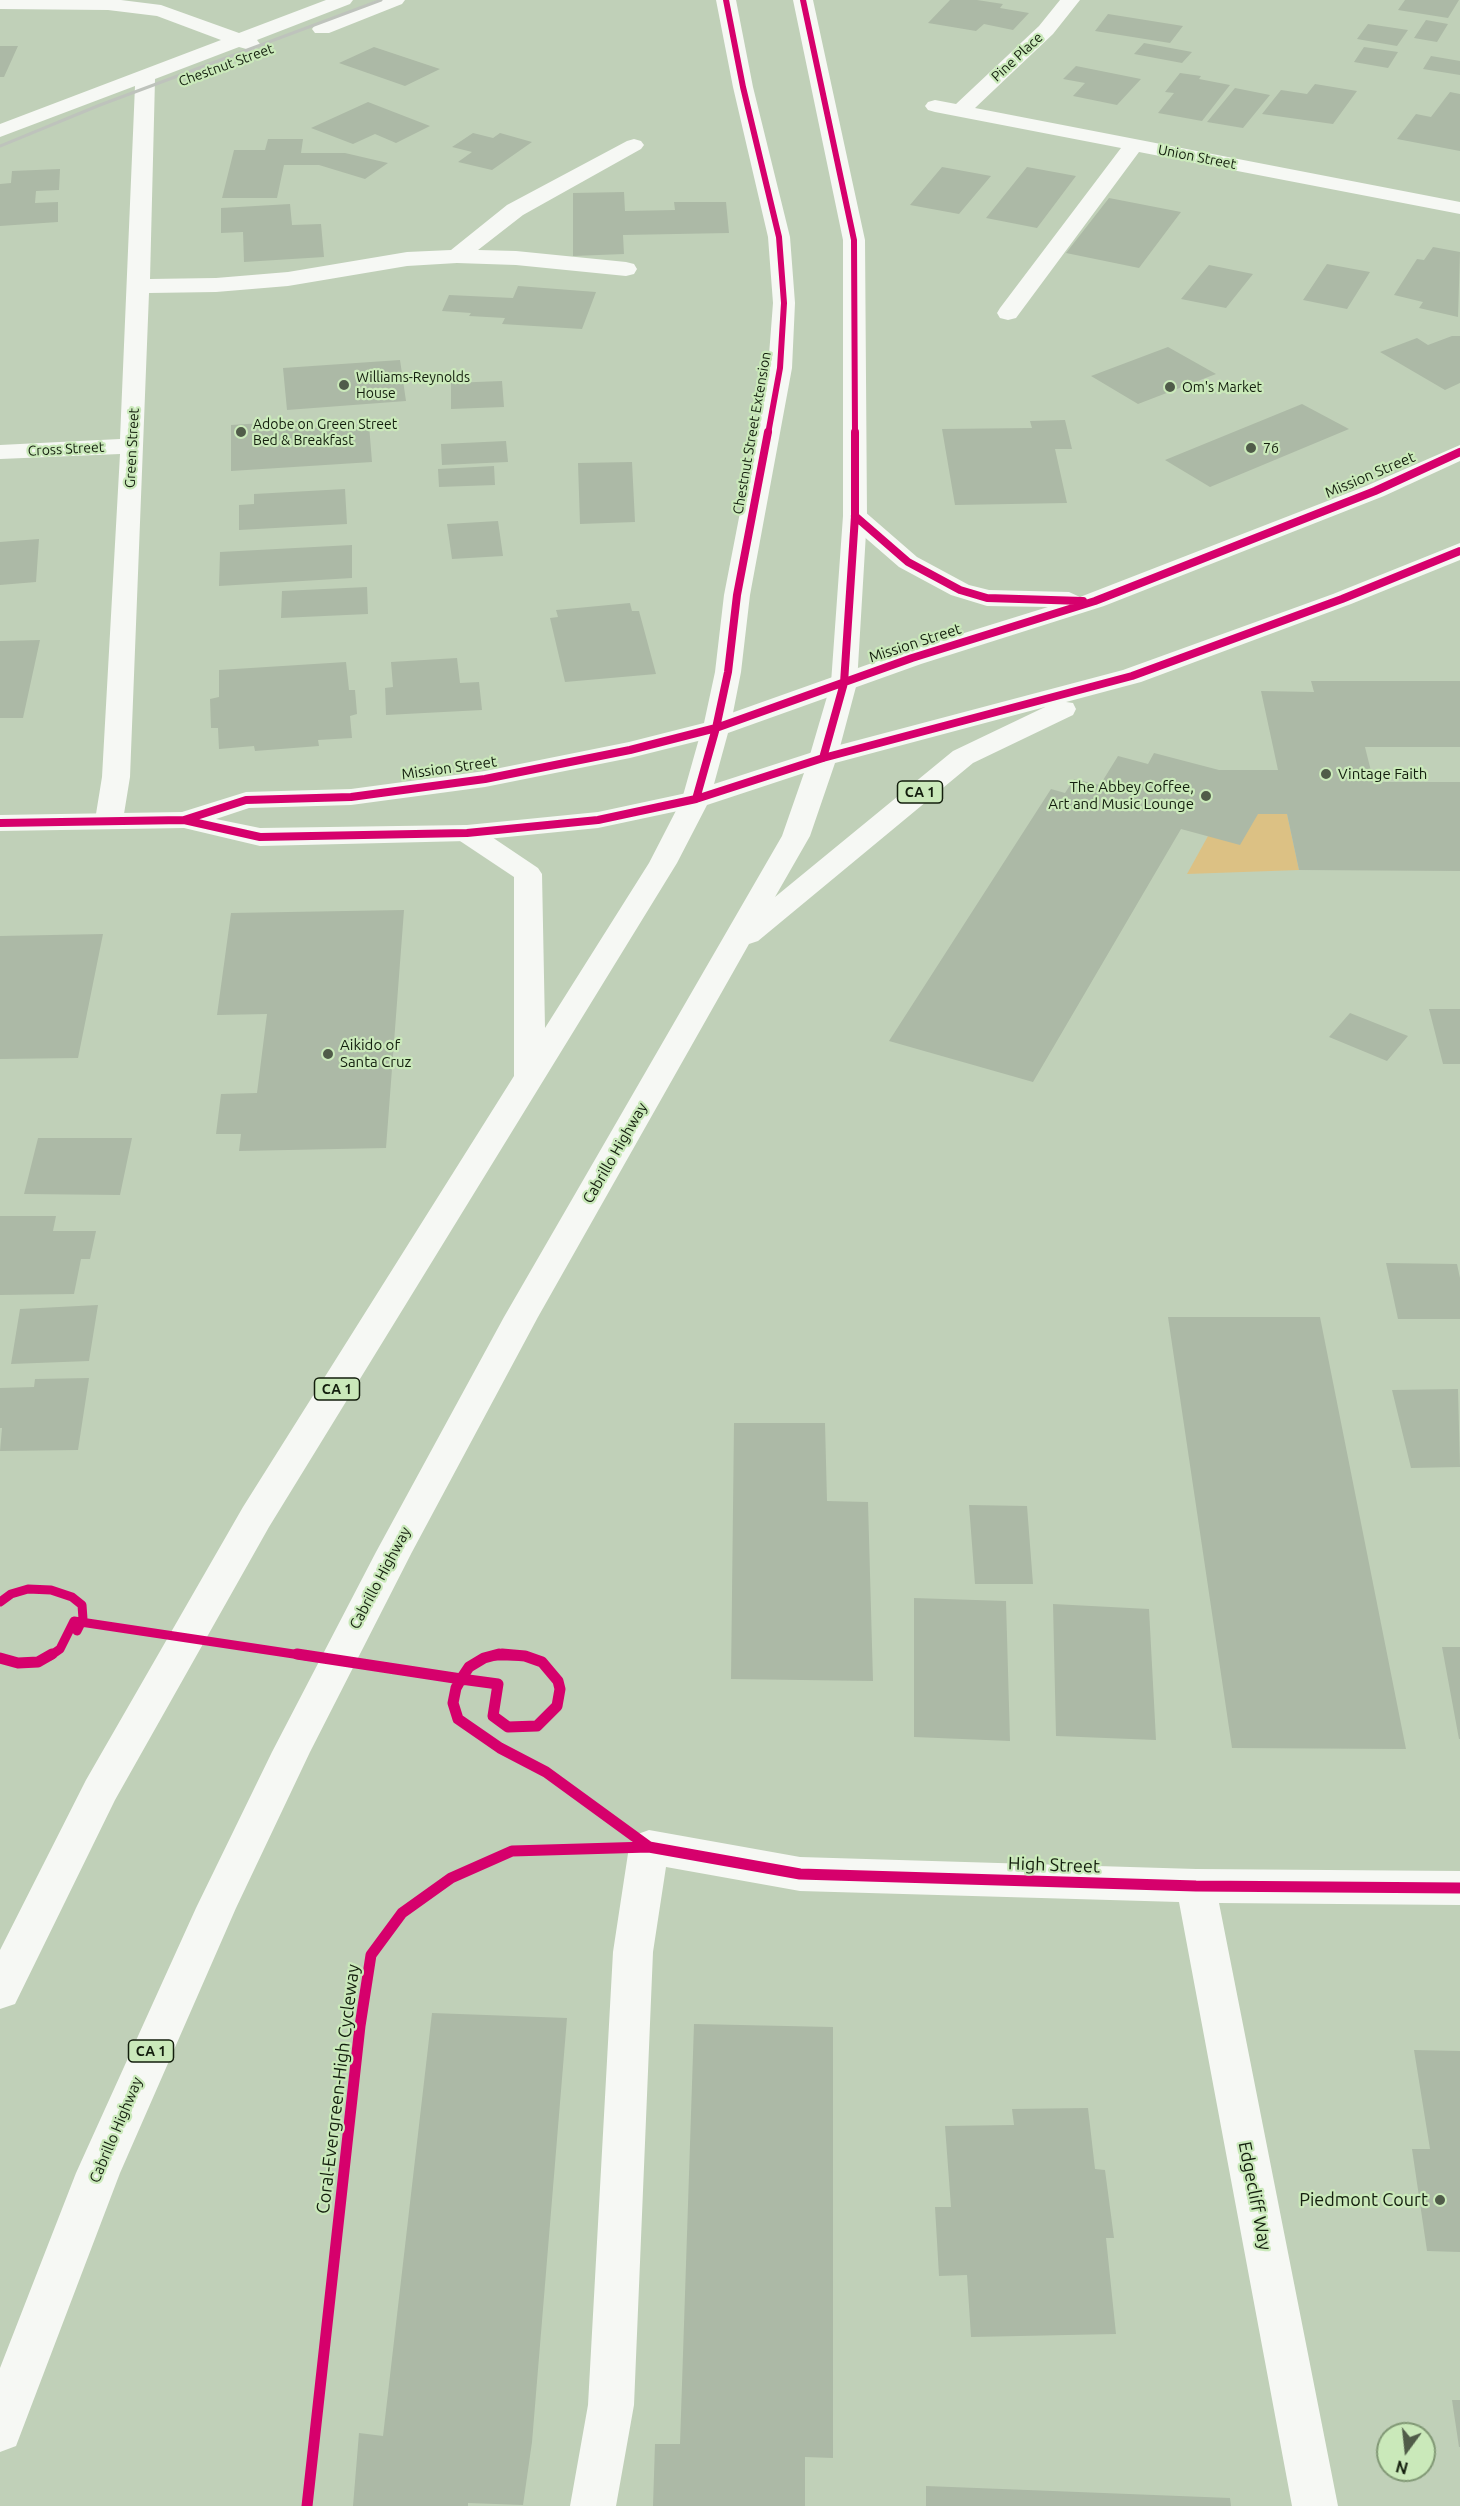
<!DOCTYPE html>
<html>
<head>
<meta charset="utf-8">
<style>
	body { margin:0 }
	#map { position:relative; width:1460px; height:2506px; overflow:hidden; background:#c0d0b8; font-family:Ubuntu,sans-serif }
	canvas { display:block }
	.north { position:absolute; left:1376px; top:2422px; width:60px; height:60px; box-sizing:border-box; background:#cae9ba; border:2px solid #819875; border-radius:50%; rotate:195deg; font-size:16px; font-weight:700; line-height:24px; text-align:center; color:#131e0d }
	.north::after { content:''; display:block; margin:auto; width:21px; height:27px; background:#505c49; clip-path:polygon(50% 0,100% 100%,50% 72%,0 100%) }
</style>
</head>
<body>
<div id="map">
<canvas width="1460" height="2506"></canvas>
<div class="north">N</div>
</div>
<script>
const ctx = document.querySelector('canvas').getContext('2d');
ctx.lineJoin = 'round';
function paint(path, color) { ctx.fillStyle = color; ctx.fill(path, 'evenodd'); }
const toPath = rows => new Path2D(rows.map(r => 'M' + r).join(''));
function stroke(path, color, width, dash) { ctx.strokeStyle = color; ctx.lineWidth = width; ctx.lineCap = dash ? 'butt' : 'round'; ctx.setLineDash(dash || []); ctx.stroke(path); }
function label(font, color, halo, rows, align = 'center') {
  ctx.font = font + ' Ubuntu,sans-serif'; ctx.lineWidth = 4.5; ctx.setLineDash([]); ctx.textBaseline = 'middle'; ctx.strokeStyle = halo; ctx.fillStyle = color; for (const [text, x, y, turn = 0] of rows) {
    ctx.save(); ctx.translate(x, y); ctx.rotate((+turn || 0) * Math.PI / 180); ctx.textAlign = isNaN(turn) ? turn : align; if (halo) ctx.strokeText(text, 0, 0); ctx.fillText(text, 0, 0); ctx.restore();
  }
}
paint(toPath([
	[1258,814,1287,814,1299,870,1187,874,1208,836]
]), '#dcc184');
paint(toPath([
	[950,0,977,0,1003,4,1000,8,1029,13,1013,30,984,24,976,31,928,23],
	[1405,0,1459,0,1448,18,1398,10],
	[1108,14,1183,26,1170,43,1095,31],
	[1426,20,1448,24,1437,42,1414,38],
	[1368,24,1408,30,1397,46,1357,39],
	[1144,43,1192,52,1182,63,1134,54],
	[0,46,18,46,4,77,0,77],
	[374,47,440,69,405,86,339,63],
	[1364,47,1398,52,1388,68,1354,62],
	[1431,56,1460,61,1460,75,1423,69],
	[1076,66,1141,79,1117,105,1073,96,1085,83,1063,79],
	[1180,73,1201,76,1199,79,1230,85,1202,121,1158,113,1174,93,1165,92],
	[1315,84,1357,91,1333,124,1262,114,1281,90,1307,94],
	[1235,88,1270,95,1243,128,1207,122],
	[1450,92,1460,94,1460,151,1397,139,1416,114,1431,117],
	[368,102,430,126,396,143,375,134,353,144,311,128],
	[473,133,493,138,500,133,532,142,492,170,458,162,472,152,452,147],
	[268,139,303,139,301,153,345,153,388,163,365,179,319,165,284,165,277,198,222,198,234,150,265,150],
	[942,167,991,176,959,214,910,205],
	[1027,167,1076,176,1037,228,986,218],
	[60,169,59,190,36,191,35,203,58,202,58,222,0,226,0,184,11,183,12,171],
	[624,192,625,211,675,210,674,202,726,202,729,233,623,235,624,254,573,256,573,193],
	[1109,198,1181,212,1139,268,1066,253],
	[290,204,292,225,321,224,324,257,244,262,243,232,221,233,221,208],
	[1433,247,1460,252,1458,317,1419,308,1423,302,1394,295,1417,259,1424,260],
	[1327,264,1370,272,1347,309,1303,300],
	[1209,265,1253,274,1226,308,1181,299],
	[518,286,596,292,582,329,502,324,505,318,469,316,471,313,442,311,449,295,513,298],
	[1452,336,1460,336,1460,383,1445,390,1380,352,1417,338,1428,345],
	[1168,347,1216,374,1138,404,1091,376],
	[400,360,406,401,287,410,283,368],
	[502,381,504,407,451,409,451,383],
	[1302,404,1349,429,1210,487,1165,460],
	[310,420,311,428,369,425,372,462,231,471,231,425],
	[1065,420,1072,449,1055,449,1067,503,955,505,942,429,1032,428,1030,421],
	[506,441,508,462,442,465,441,444],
	[632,462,635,522,580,524,578,463],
	[494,466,495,485,439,487,438,469],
	[345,489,347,524,239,530,239,505,254,504,254,494],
	[498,521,503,556,452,559,447,524],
	[39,539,36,582,0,585,0,542],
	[352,545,352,578,219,586,220,552],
	[367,587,368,614,281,618,282,591],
	[630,603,632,611,639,611,656,674,565,682,550,618,558,617,556,610],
	[40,640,23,718,0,718,0,641],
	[457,658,460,683,479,682,482,710,386,715,385,688,393,687,391,662],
	[346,662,349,690,355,690,357,714,350,716,352,738,318,740,319,746,255,751,254,746,219,749,218,728,211,728,210,699,219,697,219,670],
	[1311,681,1460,681,1460,747,1365,747,1373,779,1381,782,1460,782,1460,871,1299,870,1287,814,1258,814,1240,845,1181,829,1033,1082,889,1041,1051,789,1065,793,1074,779,1100,785,1118,756,1148,764,1154,753,1219,770,1278,770,1261,691,1314,692],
	[404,910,386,1148,239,1151,241,1134,216,1134,221,1094,257,1093,267,1014,217,1015,231,913],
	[103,934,78,1058,0,1059,0,936],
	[1429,1009,1460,1009,1460,1064,1443,1064],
	[1350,1013,1408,1036,1387,1061,1329,1037],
	[38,1138,132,1138,120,1195,24,1194],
	[0,1216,56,1216,53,1231,96,1231,90,1259,81,1259,74,1294,0,1295],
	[1386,1263,1457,1264,1460,1278,1460,1319,1398,1319],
	[98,1305,89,1361,11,1364,20,1309],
	[1168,1317,1320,1317,1406,1749,1232,1748],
	[89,1378,78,1450,0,1451,2,1428,0,1428,0,1388,34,1387,35,1379],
	[1458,1389,1460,1467,1411,1468,1392,1390],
	[734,1423,825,1423,827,1501,868,1502,873,1681,731,1679],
	[969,1505,1027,1506,1033,1584,975,1584],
	[914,1598,1006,1601,1010,1741,914,1737],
	[1053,1604,1149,1609,1156,1740,1056,1736],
	[1442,1647,1460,1647,1460,1739,1459,1739],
	[432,2013,567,2018,532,2442,523,2505,468,2503,468,2506,353,2506,359,2433,383,2436],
	[694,2024,833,2027,833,2458,805,2457,805,2506,653,2506,655,2444,680,2444],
	[1414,2050,1460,2051,1460,2252,1427,2251,1412,2149,1430,2149],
	[1088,2108,1095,2169,1105,2170,1114,2238,1106,2238,1116,2334,971,2337,967,2275,939,2276,935,2207,951,2207,945,2126,1014,2125,1012,2109],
	[1452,2400,1460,2400,1460,2447,1459,2447],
	[926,2486,1230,2498,1231,2506,926,2506]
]), '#acb9a6');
paint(toPath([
	[0,0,121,0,161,5,239,33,326,0,353,0,350,4,257,40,260,44,257,48,250,50,239,47,155,79,150,279,216,278,288,272,407,252,451,250,507,205,627,141,634,139,641,141,644,145,641,149,523,215,478,250,516,251,626,262,634,264,637,269,634,274,626,276,516,265,457,263,407,266,288,286,216,292,149,293,130,777,123,820,119,826,109,828,99,826,95,820,102,777,120,454,0,459,0,445,120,439,135,86,0,137,0,124,221,40,157,16,108,10,0,9,0,0],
	[378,0,405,0,402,4,329,33,315,33,312,29,315,25,378,0],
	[1060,0,1080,0,1053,34,975,108,1460,202,1460,214,1139,152,1016,318,1008,320,1000,318,997,313,1000,308,1121,148,935,112,928,110,925,106,928,102,935,100,956,104,1039,26,1060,0],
	[649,1830,800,1857,1196,1869,1460,1871,1460,1905,1219,1903,1338,2506,1292,2506,1179,1902,800,1891,666,1867,653,1952,634,2405,616,2506,570,2506,588,2405,613,1952,629,1847,635,1835,649,1830]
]), '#f6f8f4');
paint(toPath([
	[716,0,736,0,753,87,790,237,795,303,792,368,750,595,741,672,730,728,726,734,630,758,485,787,351,805,249,808,216,819,260,828,467,825,598,812,696,791,706,793,710,799,706,805,598,828,467,841,260,846,184,828,0,831,0,815,182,812,246,792,351,789,485,771,629,742,704,723,715,672,724,595,768,368,773,303,768,237,733,87,716,0],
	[793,0,813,0,865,240,867,516,857,683,837,758,833,764,823,766,813,764,809,758,831,683,843,516,843,240,793,0]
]), '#f6f8f4');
paint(toPath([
	[1460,445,1460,461,1384,496,1104,606,921,664,728,733,714,784,813,752,1123,670,1333,594,1460,543,1460,560,1351,604,1141,682,1066,702,1073,703,1076,709,1073,715,973,763,758,941,749,944,538,1317,412,1552,310,1752,236,1908,120,2173,16,2446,0,2452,0,2368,76,2173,196,1908,272,1752,376,1552,504,1317,782,836,804,773,707,805,677,863,269,1527,115,1800,15,2004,0,2009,0,1950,86,1780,243,1507,514,1076,514,877,457,839,453,833,457,827,467,825,477,827,538,868,542,874,545,1028,649,863,682,799,702,728,706,722,903,652,1048,607,987,606,951,595,899,567,846,521,843,516,846,511,855,509,864,511,917,557,969,585,989,590,1069,592,1080,597,1366,486,1460,445],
	[1045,707,953,751,775,897,810,836,835,763,1045,707]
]), '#f6f8f4');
stroke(toPath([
	[0,146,100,105,381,0]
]), '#bec3bc', 3);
stroke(toPath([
	[726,0,743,87,779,237,784,303,780,368,768,434],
	[803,0,854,240,855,434]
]), '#d6006c', 6);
stroke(toPath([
	[855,516,908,562,960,590,987,598,1083,601],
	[823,758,844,683,855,516,855,432],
	[696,799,716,728,728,672,737,595,768,432],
	[184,820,246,800,351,797,485,779,630,750,716,728,912,658,1095,601,1375,491,1460,452],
	[0,823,184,820,260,837,467,833,598,820,696,799,823,758,1132,676,1342,599,1460,551]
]), '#d6006c', 8);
stroke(toPath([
	[0,1602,11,1594,28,1589,51,1590,72,1597,82,1605,83,1619,77,1631],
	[50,1656,60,1649,74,1621,307,1656],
	[493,1656,521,1656]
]), '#d6006c', 9);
stroke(toPath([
	[297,1654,461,1679],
	[0,1658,18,1663,38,1662,52,1654],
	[461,1679,498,1684,493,1716,508,1727,537,1726,557,1706,560,1689,558,1681,542,1662,525,1656,502,1654],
	[461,1679,456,1688,453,1703,458,1719,500,1748,546,1772,649,1847],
	[461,1679,469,1667,484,1658,499,1654],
	[307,2506,360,2026,371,1955,402,1913,451,1878,512,1851,649,1847,800,1874,1196,1886,1460,1888]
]), '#d6006c', 11);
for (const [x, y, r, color] of [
	[344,385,6,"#505c49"],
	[1170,387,6,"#505c49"],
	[241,432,6,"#505c49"],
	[1251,448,6,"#505c49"],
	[1326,774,6,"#505c49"],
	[1206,796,6,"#505c49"],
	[328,1054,6,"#505c49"],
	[1440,2200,6,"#505c49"]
]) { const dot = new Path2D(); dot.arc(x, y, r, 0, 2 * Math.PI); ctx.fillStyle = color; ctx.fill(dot); stroke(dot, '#cae9ba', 2); }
label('14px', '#131e0d', '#cae9ba', [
	["Pine Place",1017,57,-43],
	["Chestnut Street",226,65,-20],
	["Union Street",1197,157,11],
	["Chestnut Street Extension",752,433,-80],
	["Green Street",132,448,-87],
	["Cross Street",66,449,-3]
]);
label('14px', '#131e0d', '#cae9ba', [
	["Williams-Reynolds",356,377],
	["House",356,393],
	["Om's Market",1182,387],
	["Adobe on Green Street",253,424],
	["Bed & Breakfast",253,440],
	["76",1263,448]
], 'left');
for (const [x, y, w] of [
	[920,792,45],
	[337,1389,45],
	[151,2051,45]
]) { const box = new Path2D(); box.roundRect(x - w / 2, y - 11, w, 22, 4.5); ctx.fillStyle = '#cae9ba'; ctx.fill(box); stroke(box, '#131e0d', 1.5); }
label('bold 14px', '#131e0d', null, [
	["CA 1",920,792],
	["CA 1",337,1389],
	["CA 1",151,2051]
]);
label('15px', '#131e0d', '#cae9ba', [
	["Mission Street",1370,475,-23],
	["Mission Street",915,643,-18],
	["Mission Street",449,768,-8],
	["Cabrillo Highway",615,1153,-60],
	["Cabrillo Highway",380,1578,-62],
	["Cabrillo Highway",116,2130,-67]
]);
label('15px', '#131e0d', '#cae9ba', [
	["Vintage Faith",1338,774],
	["The Abbey Coffee,",1194,787,"right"],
	["Art and Music Lounge",1194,804,"right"],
	["Aikido of",340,1045],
	["Santa Cruz",340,1062]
], 'left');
label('18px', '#131e0d', '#cae9ba', [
	["High Street",1054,1865,2],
	["Coral-Evergreen-High Cycleway",338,2089,-83],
	["Edgecliff Way",1255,2196,79]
]);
label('18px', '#131e0d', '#cae9ba', [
	["Piedmont Court",1428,2200]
], 'right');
</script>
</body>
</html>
